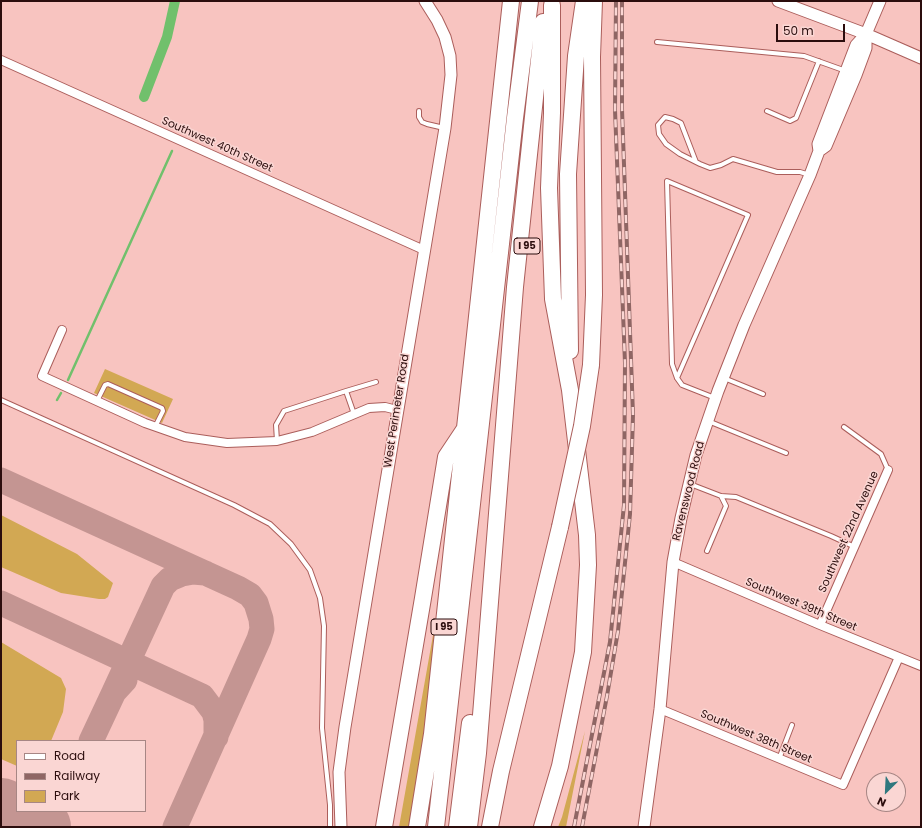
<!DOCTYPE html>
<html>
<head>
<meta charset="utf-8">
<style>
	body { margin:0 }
	#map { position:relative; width:922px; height:828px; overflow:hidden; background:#f8c4c0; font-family:Poppins,sans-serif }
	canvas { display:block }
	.frame { position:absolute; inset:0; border:2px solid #2b0d0d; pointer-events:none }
	.legend { position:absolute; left:16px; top:740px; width:130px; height:72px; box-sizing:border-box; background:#fad6d3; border:1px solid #a78684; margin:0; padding:5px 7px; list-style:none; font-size:12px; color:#2b0d0d }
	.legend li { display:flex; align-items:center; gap:8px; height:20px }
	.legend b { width:20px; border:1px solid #a78684 }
	.north { position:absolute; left:866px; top:772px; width:40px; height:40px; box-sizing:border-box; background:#fad6d3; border:1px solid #a78684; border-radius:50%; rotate:204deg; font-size:11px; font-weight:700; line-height:16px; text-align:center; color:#2b0d0d }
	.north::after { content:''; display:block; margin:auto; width:14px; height:18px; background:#2f787e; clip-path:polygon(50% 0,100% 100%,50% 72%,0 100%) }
	.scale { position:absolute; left:776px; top:24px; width:69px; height:18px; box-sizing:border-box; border:2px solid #2b0d0d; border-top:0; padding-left:5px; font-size:12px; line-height:14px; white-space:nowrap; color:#2b0d0d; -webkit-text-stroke:3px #fad6d3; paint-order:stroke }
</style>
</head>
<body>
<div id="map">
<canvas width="922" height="828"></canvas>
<div class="frame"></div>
<ul class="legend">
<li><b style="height:5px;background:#fff"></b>Road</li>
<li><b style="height:5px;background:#8f6664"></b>Railway</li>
<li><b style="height:11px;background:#d2a853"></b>Park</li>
</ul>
<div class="north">N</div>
<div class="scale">50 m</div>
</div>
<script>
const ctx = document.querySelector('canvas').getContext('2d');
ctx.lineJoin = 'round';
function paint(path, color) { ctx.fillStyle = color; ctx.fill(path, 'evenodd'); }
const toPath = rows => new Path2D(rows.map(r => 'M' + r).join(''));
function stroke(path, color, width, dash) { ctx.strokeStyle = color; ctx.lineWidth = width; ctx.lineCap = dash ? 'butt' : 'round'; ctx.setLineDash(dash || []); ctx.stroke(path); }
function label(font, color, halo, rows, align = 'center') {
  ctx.font = font + ' Poppins,sans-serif'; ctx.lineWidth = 3; ctx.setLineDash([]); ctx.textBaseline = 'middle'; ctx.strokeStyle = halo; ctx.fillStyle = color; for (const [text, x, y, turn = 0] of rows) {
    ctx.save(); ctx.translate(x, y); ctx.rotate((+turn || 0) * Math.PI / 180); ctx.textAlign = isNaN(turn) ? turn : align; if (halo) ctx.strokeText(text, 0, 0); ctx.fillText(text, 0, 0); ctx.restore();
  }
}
paint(toPath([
	[105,369,173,399,162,423,94,393],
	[1,515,77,554,113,583,108,597,105,599,99,599,61,593,1,567],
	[438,607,435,687,412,827,399,827],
	[1,642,61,678,66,689,63,712,51,741,17,741,17,766,1,759],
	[585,731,566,827,558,827,562,817]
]), '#d2a853');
stroke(toPath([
	[68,380,172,151],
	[57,400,61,393]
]), '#71c06c', 2.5);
stroke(toPath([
	[144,97,167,37,175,1]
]), '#71c06c', 10);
stroke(toPath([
	[1,480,238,588,250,595,256,603,261,619,262,629,259,639,175,827],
	[1,603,202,696,214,712,216,720,216,737],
	[114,692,163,586,170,579,182,574,193,572,205,573],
	[91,741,114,692,125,680],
	[11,814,31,818,41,816,53,811]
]), '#c49592', 25);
stroke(toPath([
	[1,809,40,827]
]), '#c49592', 62);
const service = toPath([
	[657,42,804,56,846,71],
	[419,111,419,117,422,122,427,124,444,128],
	[767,111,790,121,796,118,819,61],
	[696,162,681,123,673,119,665,117,658,125,659,134,666,144,680,154,700,164,710,168,721,165,733,159,777,172,800,172,810,175],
	[677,378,748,215,667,181,672,364,677,378,682,385,715,398],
	[724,378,763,394],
	[346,391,376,382],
	[1,400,234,505,270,524,291,544,310,570,320,598,324,626,322,728,330,805,330,827],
	[97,401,105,385,108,384,162,408,163,411,155,427],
	[708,421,786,453],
	[844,427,881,454,888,470],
	[277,441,276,425,284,411,346,391,354,414],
	[690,484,721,496,726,506,707,551],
	[721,496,736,497,831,536,855,547],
	[779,759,792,725]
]);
const minor = toPath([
	[1,60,424,250],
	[62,330,42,376,145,423,185,437,227,443,277,441,312,432,369,408,385,407,397,410],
	[673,562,820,625,921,666],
	[820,625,888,470],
	[660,709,843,785,899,657]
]);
const tertiary = toPath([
	[778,1,866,34,921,58],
	[819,151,826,146,856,75,866,48,866,34],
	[341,827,339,772,345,727,445,128,451,75,450,56,445,37,437,20,425,1],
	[644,827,660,709,673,562,681,518,696,455,718,391,744,325,810,175,819,151,818,144,856,45,866,34,880,1]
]);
const motorway = toPath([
	[570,351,568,174,576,56,584,1],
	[591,365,594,295,592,57,594,1],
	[384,827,423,598,446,457,464,430],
	[417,827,432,734,511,1],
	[436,827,515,118,530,1],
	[457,827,470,723],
	[469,827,478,753,515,287,543,22],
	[490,827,501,771,560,527],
	[542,827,560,766,583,652,588,565,587,535,570,390,553,299,549,188,552,113,552,5]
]);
stroke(service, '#ab5e5b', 6);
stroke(minor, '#ab5e5b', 10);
stroke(tertiary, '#ab5e5b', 13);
stroke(motorway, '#ab5e5b', 18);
stroke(service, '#fff', 4);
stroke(minor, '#fff', 8);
stroke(tertiary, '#fff', 11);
stroke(motorway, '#fff', 16);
const rail = toPath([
	[574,827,610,642,624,505,625,363,615,110,616,1],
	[582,827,607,696,618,631,630,514,633,415,622,109,622,1]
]);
stroke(rail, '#8f6664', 4);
stroke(rail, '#fad6d3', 2.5, [8]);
const motorwayBridge = toPath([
	[560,527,582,426,591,365]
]);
stroke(motorwayBridge, '#ab5e5b', 18, []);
stroke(motorwayBridge, '#fff', 16);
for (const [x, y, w] of [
	[527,246,26],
	[444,627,26]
]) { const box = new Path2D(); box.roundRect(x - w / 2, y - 8, w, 16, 3); ctx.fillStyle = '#fad6d3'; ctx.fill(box); stroke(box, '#2b0d0d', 1); }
label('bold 10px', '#2b0d0d', null, [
	["I 95",527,246],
	["I 95",444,627]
]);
label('11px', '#2b0d0d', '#fad6d3', [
	["Southwest 40th Street",217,145,24],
	["West Perimeter Road",397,411,-81],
	["Ravenswood Road",689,491,-76],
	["Southwest 22nd Avenue",849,532,-66],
	["Southwest 39th Street",801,605,23],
	["Southwest 38th Street",756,737,23]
]);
</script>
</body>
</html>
